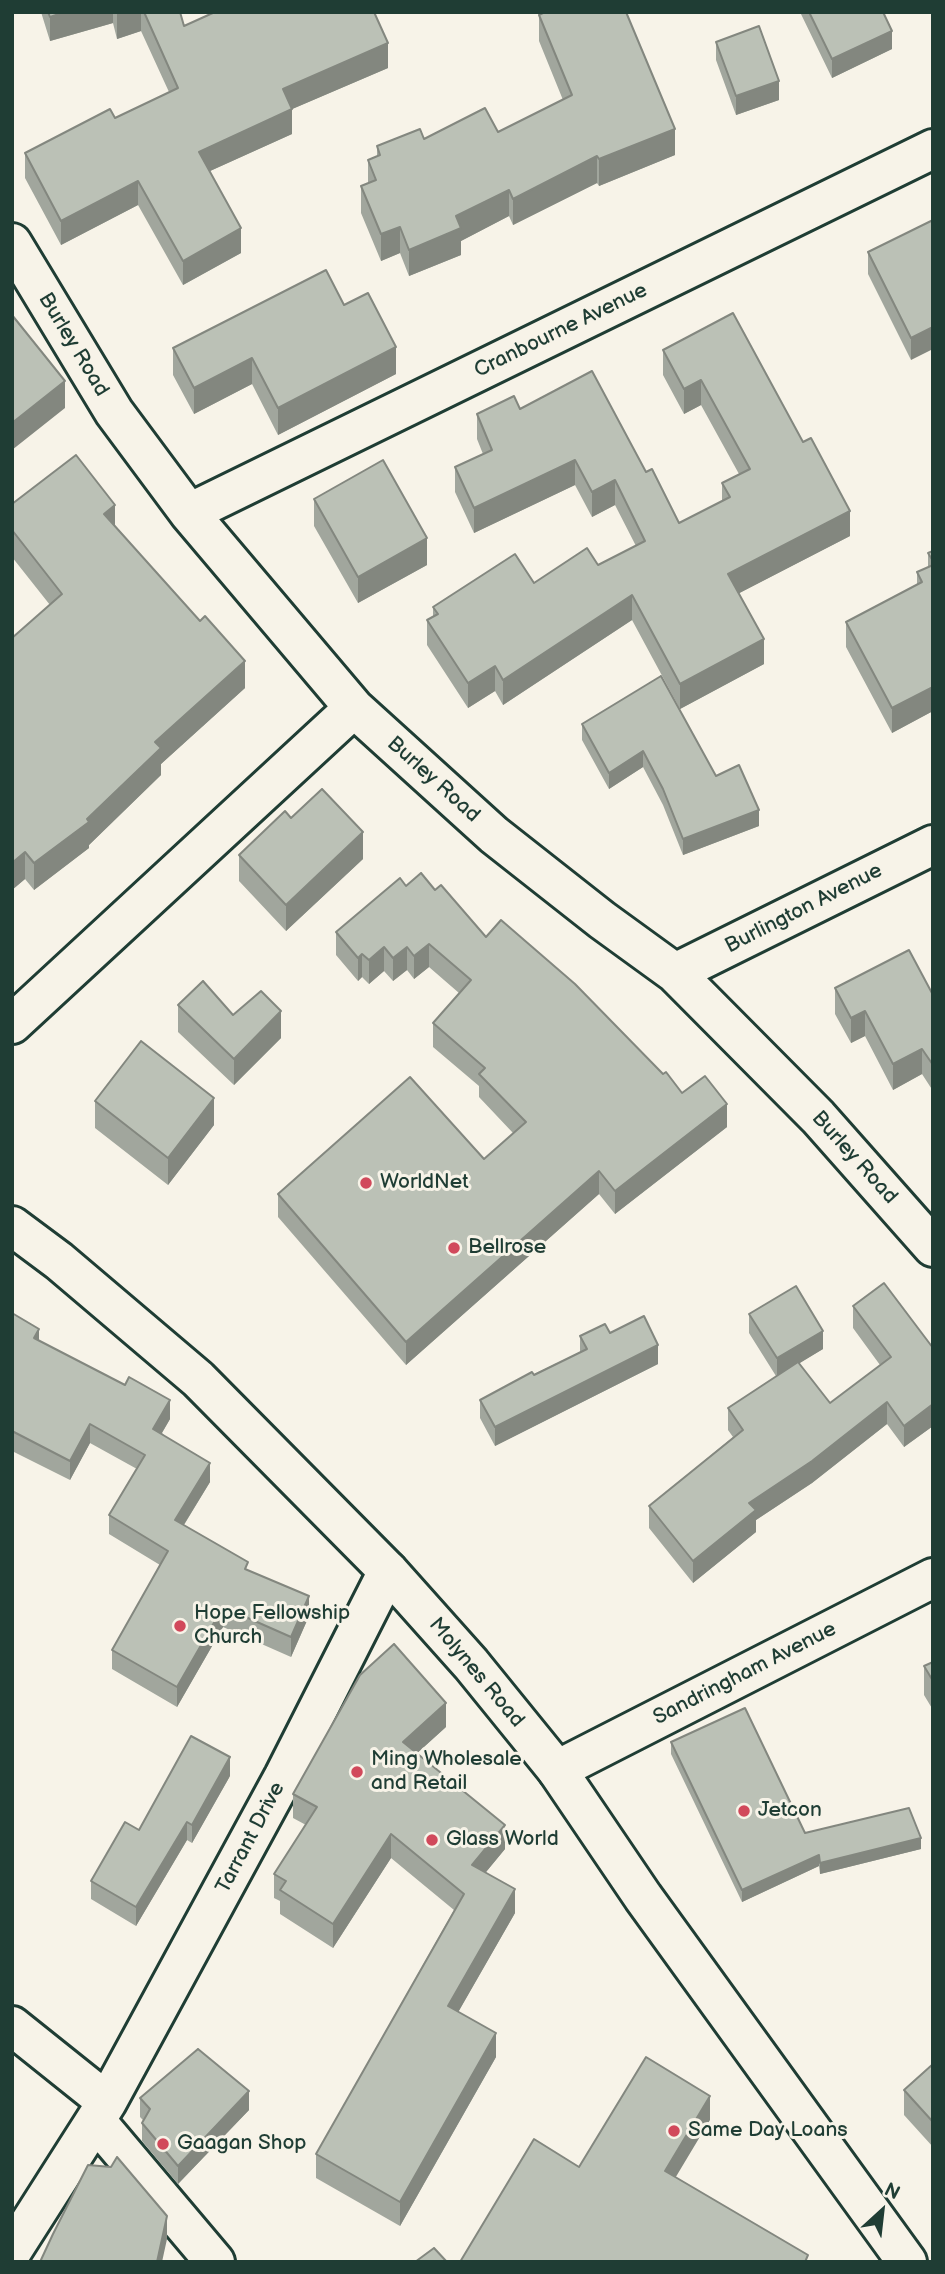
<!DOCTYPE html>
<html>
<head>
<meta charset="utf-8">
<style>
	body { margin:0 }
	#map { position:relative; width:945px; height:2274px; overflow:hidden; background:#f7f3e8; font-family:"Balsamiq Sans",sans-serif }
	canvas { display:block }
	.frame { position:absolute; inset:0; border:14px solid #1f3d34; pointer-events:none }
	.north { position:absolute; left:847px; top:2176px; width:70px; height:70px; -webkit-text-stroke:5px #f7f3e8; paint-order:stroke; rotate:27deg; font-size:19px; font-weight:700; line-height:28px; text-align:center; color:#1f3d34 }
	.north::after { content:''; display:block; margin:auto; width:24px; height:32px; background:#1f3d34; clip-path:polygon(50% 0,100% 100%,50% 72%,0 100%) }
</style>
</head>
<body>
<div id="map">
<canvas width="945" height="2274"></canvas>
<div class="frame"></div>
<div class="north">N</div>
</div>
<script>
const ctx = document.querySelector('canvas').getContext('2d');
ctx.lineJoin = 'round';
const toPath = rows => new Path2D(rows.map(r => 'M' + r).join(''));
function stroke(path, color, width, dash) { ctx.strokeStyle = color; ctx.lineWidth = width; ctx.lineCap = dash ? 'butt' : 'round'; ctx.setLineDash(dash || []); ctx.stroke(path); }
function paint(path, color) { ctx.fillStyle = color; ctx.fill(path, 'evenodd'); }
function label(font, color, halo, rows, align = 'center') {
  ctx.font = font + ' "Balsamiq Sans",sans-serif'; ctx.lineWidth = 6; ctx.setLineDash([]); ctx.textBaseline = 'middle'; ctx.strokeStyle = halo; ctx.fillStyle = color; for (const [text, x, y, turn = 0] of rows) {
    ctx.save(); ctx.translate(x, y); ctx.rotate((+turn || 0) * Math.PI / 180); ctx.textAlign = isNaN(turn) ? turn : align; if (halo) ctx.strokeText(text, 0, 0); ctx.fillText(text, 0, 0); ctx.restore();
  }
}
const minor = toPath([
	[12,243,114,412,189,513,354,708,494,835,602,920,675,973,818,1117,933,1247],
	[189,513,933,149],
	[675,973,933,845],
	[12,1024,354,708],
	[557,1770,933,1578],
	[12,2026,107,2102],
	[96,2121,215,2262],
	[12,2251,107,2102,284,1776,388,1571]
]);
const major = toPath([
	[12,1226,59,1261,198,1379,388,1571,471,1664,557,1770,643,1897,907,2262]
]);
stroke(minor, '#1f3d34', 44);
stroke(major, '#1f3d34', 44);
stroke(minor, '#f7f3e8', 38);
stroke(major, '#f7f3e8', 38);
paint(toPath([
	[41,12,180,12,184,26,388,68,292,109,292,134,210,171,241,253,183,285,138,205,61,245,25,178,25,153,115,118,169,92,141,31,117,39,113,23,50,41],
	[800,12,883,12,892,49,832,78],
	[539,15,675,155,599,186,597,183,513,225,509,216,461,241,461,255,409,276,400,253,381,261,361,213,361,186,368,183,368,160,377,156,377,146,424,139,498,132,563,100,539,41],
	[716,42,779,100,736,115,716,60],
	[933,220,911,360,868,274,868,252],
	[344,305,396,374,278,435,252,384,194,414,173,375,173,348],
	[733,313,850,536,739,593,764,664,680,709,632,620,503,705,495,691,468,708,427,645,427,620,433,616,433,607,534,583,598,565,636,546,615,505,592,517,575,485,474,533,455,492,455,467,483,454,477,439,477,414,520,409,646,472,679,523,722,501,722,483,739,474,701,405,684,414,663,375,663,350],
	[314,499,427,565,358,603,314,526],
	[12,504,115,526,245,688,161,764,161,775,89,845,89,848,34,890,25,879,12,890,12,638,50,605,12,557],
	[933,551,933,711,892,733,846,647,846,622,917,585,917,572,928,567,928,553],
	[582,724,716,776,759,826,683,855,663,805,643,767,609,789,582,740],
	[291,818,363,859,286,931,239,881,239,855],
	[406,886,435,890,486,937,682,1093,727,1127,615,1214,599,1194,406,1365,278,1217,278,1194,484,1159,513,1133,479,1097,479,1086,433,1047,433,1023,459,993,429,967,414,979,407,970,393,981,384,971,369,984,362,977,358,981,336,955,336,932],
	[835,988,933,995,933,1091,922,1074,893,1090,865,1036,851,1043,835,1014],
	[178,1005,233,1015,281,1038,234,1085,178,1032],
	[95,1101,214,1125,168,1185,95,1128],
	[853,1306,933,1348,933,1426,904,1447,887,1424,812,1483,756,1520,756,1532,693,1583,649,1528,649,1506,733,1437,728,1430,728,1408,776,1376,749,1333,749,1314,823,1349,799,1363,830,1403,880,1365,853,1328],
	[12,1313,39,1341,170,1419,162,1433,210,1482,184,1525,248,1571,309,1616,291,1657,223,1627,177,1707,112,1669,112,1650,160,1565,109,1534,109,1515,137,1469,90,1443,70,1480,12,1451],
	[610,1333,658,1364,495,1446,480,1418,480,1400,580,1352,580,1336],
	[933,1662,933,1710,924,1695,924,1666],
	[446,1727,417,1753,505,1849,486,1872,515,1913,458,2012,496,2057,400,2226,316,2178,316,2154,454,1910,391,1858,333,1948,280,1914,280,1901,274,1898,274,1874,306,1825,293,1818,293,1794],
	[671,1742,805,1833,921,1849,820,1874,819,1866,742,1902,671,1754],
	[230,1776,192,1843,187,1840,136,1926,91,1899,91,1881,139,1830],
	[933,2064,933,2147,904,2115,904,2090],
	[140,2098,249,2110,178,2184,142,2141,142,2123,143,2120,140,2117]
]), '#a1a69d');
paint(toPath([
	[65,12,113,12,113,23,50,41,50,17],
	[124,12,141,12,141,31,117,39,117,14],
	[892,31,892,49,832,78,832,59],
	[388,43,388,68,283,113,283,89],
	[779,81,779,100,736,115,736,96],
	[292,109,292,134,199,176,199,152],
	[675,129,675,155,599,186,599,159],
	[597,156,597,183,513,225,513,199],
	[138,181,138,205,61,245,61,221],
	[509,190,509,216,461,241,461,255,409,276,409,250,456,216],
	[400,227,400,253,381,261,381,234],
	[241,228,241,253,183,285,183,261],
	[933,327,933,349,911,360,911,338],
	[396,347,396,374,278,435,278,408],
	[252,358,252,384,194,414,194,388],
	[701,380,701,405,684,414,684,389],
	[65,381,65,408,12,450,12,423],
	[575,460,575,485,474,533,474,508],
	[615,480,615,505,592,517,592,492],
	[115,505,115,532,104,514],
	[850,511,850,536,728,599,728,574],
	[427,538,427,565,358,603,358,577],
	[632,595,632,620,503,705,503,680],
	[764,639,764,664,680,709,680,684],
	[245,661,245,688,161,764,161,775,89,845,89,848,34,890,34,863,87,819,155,742],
	[495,666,495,691,468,708,468,683],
	[933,687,933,711,892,733,892,708],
	[643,751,643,767,609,789,609,773],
	[759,810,759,826,683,855,683,839],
	[363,832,363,859,286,931,286,905],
	[25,852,25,879,12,890,12,863],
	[429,944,429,967,414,979,414,956],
	[384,947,384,971,369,984,369,960],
	[407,947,407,970,393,981,393,958],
	[362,954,362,977,358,981,358,958],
	[281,1011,281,1038,234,1085,234,1059],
	[865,1011,865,1036,851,1043,851,1018],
	[922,1049,922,1074,893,1090,893,1064],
	[214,1098,214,1125,168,1185,168,1158],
	[727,1104,727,1127,615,1214,615,1191],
	[599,1171,599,1194,406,1365,406,1342],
	[39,1329,39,1348,34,1338],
	[823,1331,823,1349,777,1377,777,1358],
	[658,1345,658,1364,495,1446,495,1427],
	[170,1400,170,1419,153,1448,153,1429],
	[887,1402,887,1424,812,1483,756,1520,756,1532,693,1583,693,1561,749,1503],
	[933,1404,933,1426,904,1447,904,1426],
	[90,1424,90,1443,70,1480,70,1461],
	[210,1463,210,1482,175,1539,175,1520],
	[309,1596,309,1616,291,1657,291,1637],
	[223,1607,223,1627,177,1707,177,1687],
	[446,1703,446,1727,403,1766,403,1742],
	[13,1744,13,1771,12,1773,12,1746],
	[230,1757,230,1776,192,1843,192,1825],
	[187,1822,187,1840,136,1926,136,1907],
	[505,1825,505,1849,472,1889,472,1865],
	[391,1834,391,1858,333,1948,333,1924],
	[921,1838,921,1849,820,1874,820,1863],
	[819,1855,819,1866,742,1902,742,1890],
	[515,1889,515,1913,448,2030,448,2006],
	[496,2033,496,2057,400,2226,400,2202],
	[249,2091,249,2110,178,2184,178,2166],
	[710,2096,710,2120,665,2195,665,2171],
	[167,2216,167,2239,162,2262,157,2262]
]), '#83877f');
const building = toPath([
	[48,12,65,12,50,17,48,12],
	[144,12,180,12,184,26,215,12,374,12,388,43,283,89,292,109,199,152,241,228,183,261,138,181,61,221,25,153,110,109,115,118,178,88,144,12],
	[545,12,626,12,675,129,599,159,597,156,513,199,509,190,456,216,461,228,409,250,400,227,381,234,361,186,376,180,368,160,380,155,377,146,420,129,424,139,485,108,498,132,572,95,539,15,545,12],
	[809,12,883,12,892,31,832,59,809,12],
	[759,26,779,81,736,96,716,42,759,26],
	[933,220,933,327,911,338,868,252,933,220],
	[326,270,344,305,368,293,396,347,278,408,252,358,194,388,173,348,326,270],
	[733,313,803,442,811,438,850,511,728,574,764,639,680,684,632,595,503,680,495,666,468,683,427,620,438,614,433,607,515,554,534,583,587,548,598,565,645,541,615,480,592,492,575,460,474,508,455,467,492,450,477,414,514,396,520,409,592,371,646,472,652,469,679,523,730,497,722,483,750,469,701,380,684,389,663,350,733,313],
	[12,315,65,381,12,423,12,315],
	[76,455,115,505,104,514,200,621,205,616,245,661,155,742,161,748,87,819,89,822,34,863,25,852,12,863,12,638,62,594,12,530,12,504,76,455],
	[383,460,427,538,358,577,314,499,383,460],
	[933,551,933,561,928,553,933,551],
	[933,565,933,687,892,708,846,622,922,582,917,572,933,565],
	[661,676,716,776,739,765,759,810,683,839,663,789,643,751,609,773,582,724,661,676],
	[322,789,363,832,286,905,239,855,285,811,291,818,322,789],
	[421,873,435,890,441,885,486,937,501,920,575,984,663,1074,666,1072,682,1093,705,1076,727,1104,615,1191,599,1171,406,1342,278,1194,410,1077,484,1159,526,1122,479,1074,485,1068,433,1023,471,980,429,944,414,956,407,947,393,958,384,947,369,960,362,954,358,958,336,932,400,878,406,886,421,873],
	[909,950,933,995,933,1065,922,1049,893,1064,865,1011,851,1018,835,988,909,950],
	[203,981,233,1015,261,991,281,1011,234,1059,178,1005,203,981],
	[141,1041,214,1098,168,1158,95,1101,141,1041],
	[884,1283,933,1348,933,1404,904,1426,887,1402,812,1461,749,1503,756,1510,693,1561,649,1506,743,1430,728,1408,798,1362,830,1403,891,1357,853,1306,884,1283],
	[796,1286,823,1331,777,1358,749,1314,796,1286],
	[12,1313,39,1329,34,1338,125,1385,129,1377,170,1400,153,1429,210,1463,175,1520,248,1562,245,1569,309,1596,291,1637,223,1607,177,1687,112,1650,168,1551,109,1515,145,1455,90,1424,70,1461,12,1431,12,1313],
	[644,1316,658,1345,495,1427,480,1400,532,1372,534,1375,587,1349,580,1336,605,1324,610,1333,644,1316],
	[394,1644,446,1703,403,1742,505,1825,472,1865,515,1889,448,2006,496,2033,400,2202,316,2154,464,1894,391,1834,333,1924,280,1890,286,1881,274,1874,317,1807,293,1794,360,1675,394,1644],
	[933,1662,933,1681,924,1666,933,1662],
	[745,1708,805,1833,909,1808,921,1838,820,1863,819,1855,742,1890,671,1742,745,1708],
	[191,1736,230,1757,192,1825,187,1822,136,1907,91,1881,125,1822,139,1830,191,1736],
	[198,2049,249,2091,178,2166,142,2123,150,2109,140,2098,198,2049],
	[646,2057,710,2096,665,2171,808,2255,805,2262,460,2262,534,2139,579,2167,646,2057],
	[933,2064,933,2122,904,2090,933,2064],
	[117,2157,167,2216,157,2262,40,2262,53,2234,88,2165,111,2167,117,2157],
	[434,2248,447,2262,415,2262,434,2248]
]);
paint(building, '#bbc1b6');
stroke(building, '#83877f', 2);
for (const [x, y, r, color] of [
	[366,1183,7,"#d1495b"],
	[454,1248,7,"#d1495b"],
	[180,1626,7,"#d1495b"],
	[357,1772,7,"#d1495b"],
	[744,1811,7,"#d1495b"],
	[432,1840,7,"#d1495b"],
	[674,2131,7,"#d1495b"],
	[163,2144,7,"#d1495b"]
]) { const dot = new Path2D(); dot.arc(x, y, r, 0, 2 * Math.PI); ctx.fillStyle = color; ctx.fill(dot); stroke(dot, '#f7f3e8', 2.5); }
label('21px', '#1f3d34', '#f7f3e8', [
	["Cranbourne Avenue",561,331,-26],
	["Burley Road",73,345,59],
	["Burley Road",433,780,42],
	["Burlington Avenue",804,909,-27],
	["Burley Road",854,1158,48],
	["Molynes Road",476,1673,50],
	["Sandringham Avenue",745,1674,-27],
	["Tarrant Drive",251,1838,-62]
]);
label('21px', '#1f3d34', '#f7f3e8', [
	["WorldNet",380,1183],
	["Bellrose",468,1248],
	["Hope Fellowship",194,1614],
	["Church",194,1638],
	["Ming Wholesale",371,1760],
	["and Retail",371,1784],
	["Jetcon",758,1811],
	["Glass World",446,1840],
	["Same Day Loans",688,2131],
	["Gaagan Shop",177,2144]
], 'left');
</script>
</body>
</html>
